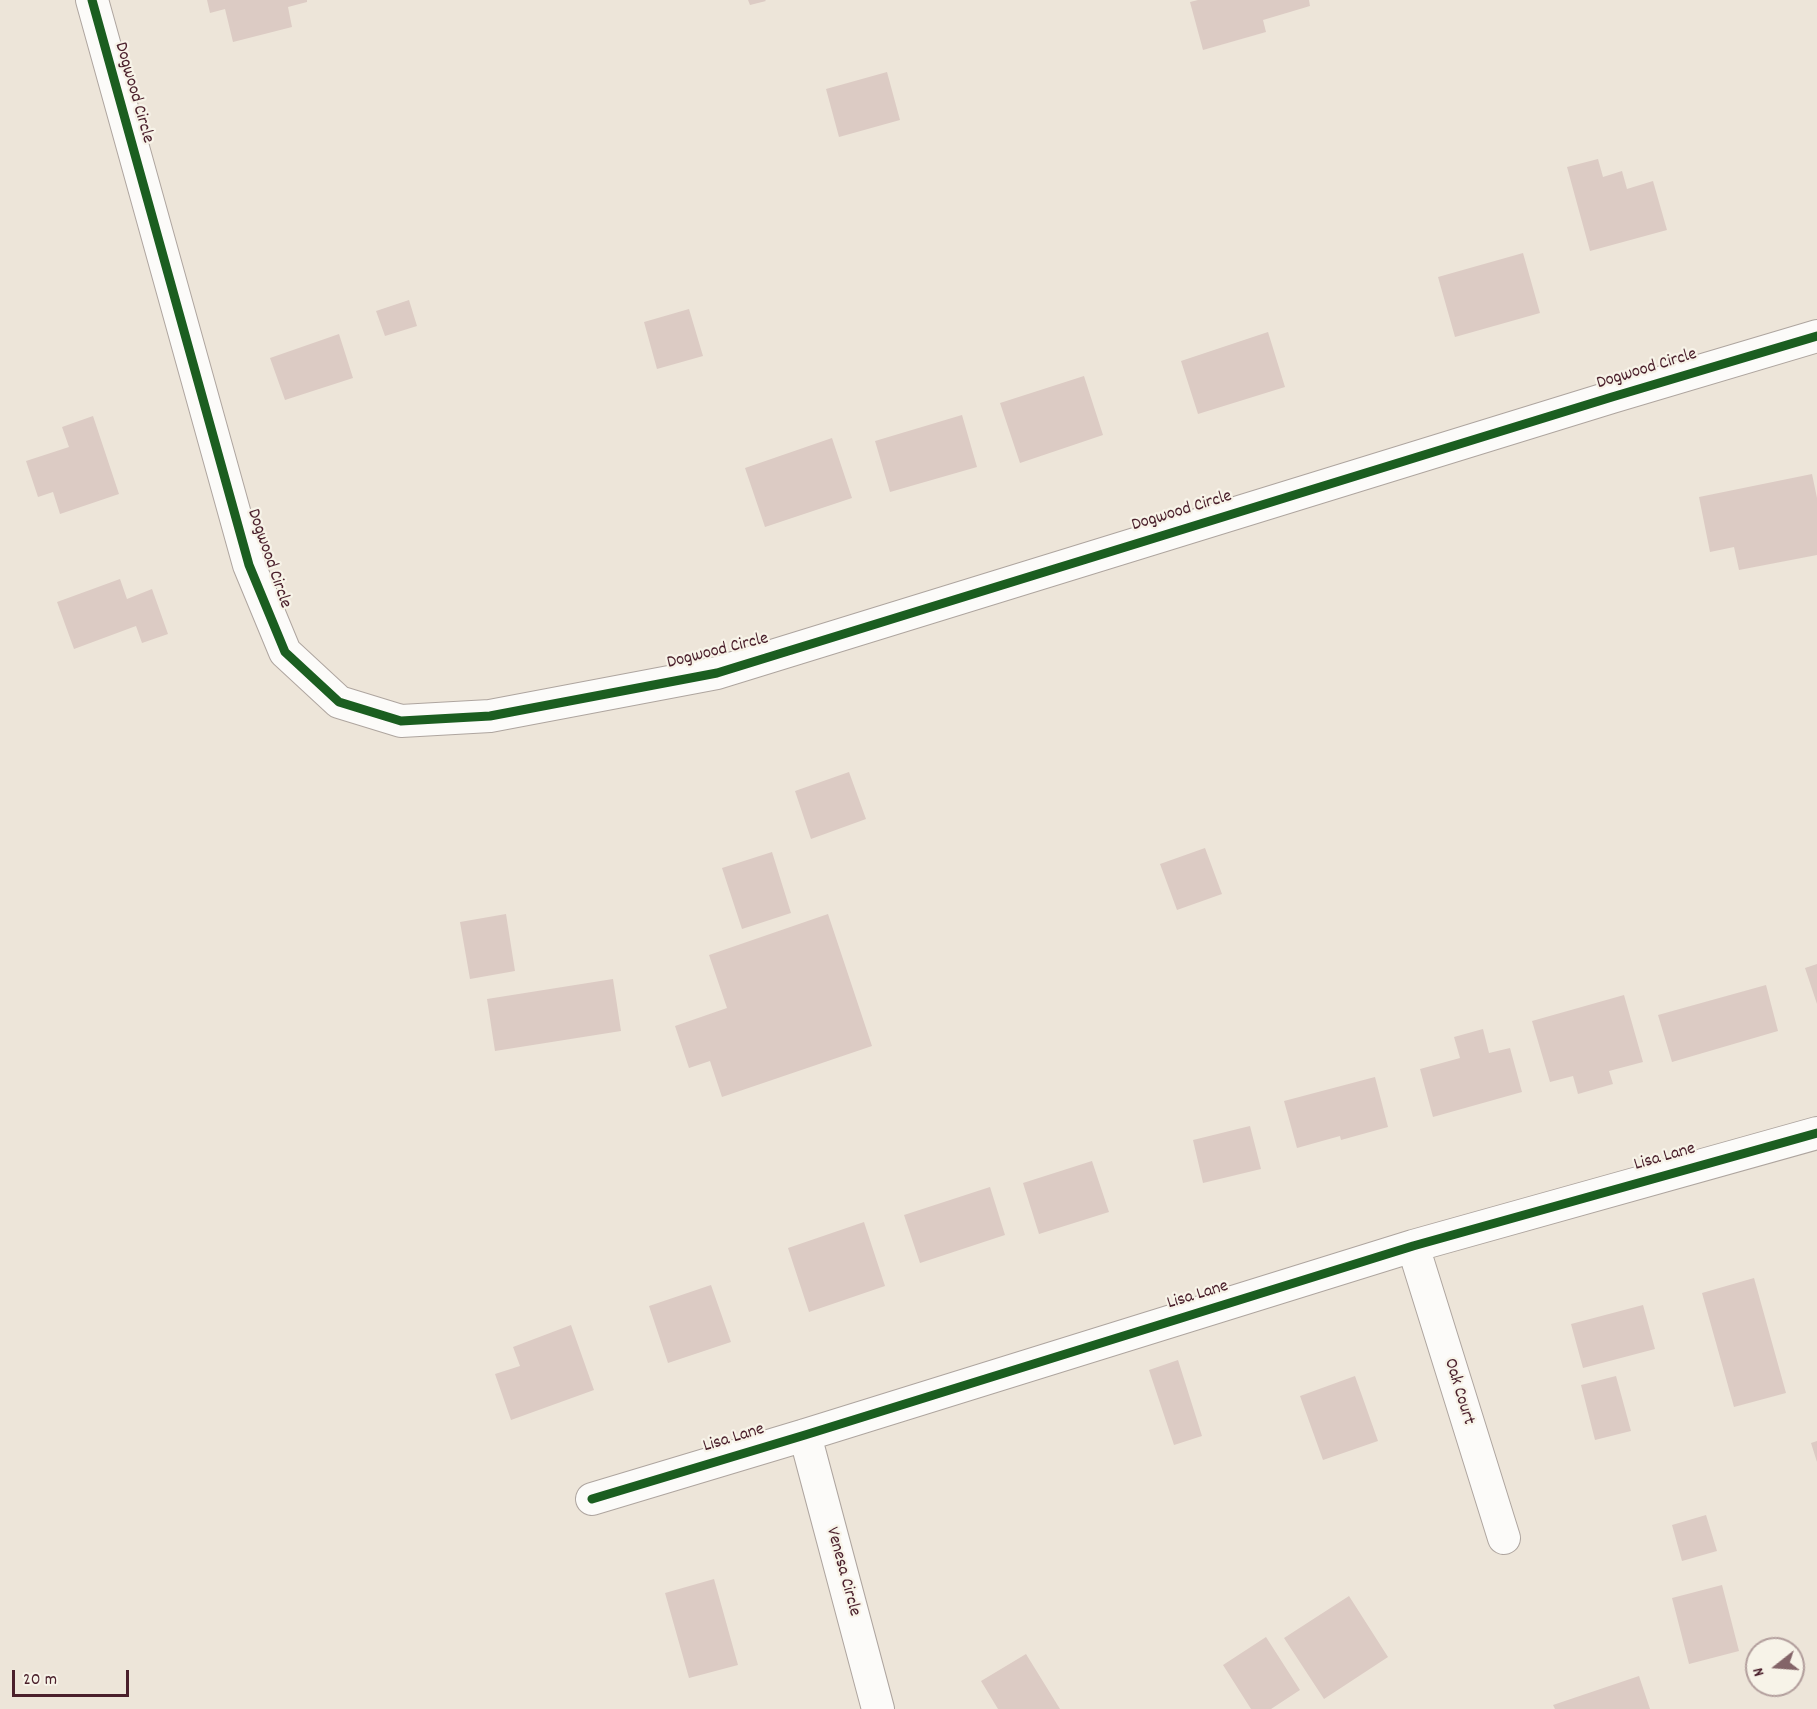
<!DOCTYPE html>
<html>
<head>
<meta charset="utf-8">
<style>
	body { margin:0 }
	#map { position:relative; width:1817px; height:1709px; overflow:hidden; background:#ede5d9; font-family:Dekko,sans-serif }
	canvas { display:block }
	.north { position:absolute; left:1745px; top:1637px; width:60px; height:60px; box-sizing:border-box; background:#f7f3e8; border:2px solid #b29e9c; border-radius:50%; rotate:253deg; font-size:16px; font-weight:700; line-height:24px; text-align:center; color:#4a1f2b }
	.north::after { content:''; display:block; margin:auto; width:21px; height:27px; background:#836468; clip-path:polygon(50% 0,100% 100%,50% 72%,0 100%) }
	.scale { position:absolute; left:12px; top:1670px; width:117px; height:27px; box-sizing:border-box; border:3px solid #4a1f2b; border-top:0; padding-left:8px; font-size:18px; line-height:21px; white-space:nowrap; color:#4a1f2b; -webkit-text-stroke:4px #f7f3e8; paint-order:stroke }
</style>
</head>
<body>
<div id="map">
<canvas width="1817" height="1709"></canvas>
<div class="north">N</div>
<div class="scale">20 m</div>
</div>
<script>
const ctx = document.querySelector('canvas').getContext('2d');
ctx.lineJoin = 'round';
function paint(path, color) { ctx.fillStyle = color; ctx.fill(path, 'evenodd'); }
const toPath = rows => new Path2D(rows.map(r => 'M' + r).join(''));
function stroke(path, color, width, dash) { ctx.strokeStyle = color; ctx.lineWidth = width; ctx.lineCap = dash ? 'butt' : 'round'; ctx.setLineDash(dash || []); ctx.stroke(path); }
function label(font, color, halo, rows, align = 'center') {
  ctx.font = font + ' Dekko,sans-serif'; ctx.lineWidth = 4.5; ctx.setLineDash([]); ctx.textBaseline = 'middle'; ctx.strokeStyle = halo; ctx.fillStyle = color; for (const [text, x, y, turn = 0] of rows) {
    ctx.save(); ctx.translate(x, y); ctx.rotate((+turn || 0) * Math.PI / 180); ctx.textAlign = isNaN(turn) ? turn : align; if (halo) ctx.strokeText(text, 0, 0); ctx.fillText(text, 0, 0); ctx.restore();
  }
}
paint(toPath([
	[207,0,307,0,307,2,288,7,292,27,233,42,225,9,210,13],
	[748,0,765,0,766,1,750,5],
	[1198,0,1309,0,1310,6,1263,20,1266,32,1203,50,1190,2],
	[887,72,900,120,839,137,826,89],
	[1598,159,1603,177,1622,171,1627,189,1653,181,1667,230,1590,251,1567,167],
	[1523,253,1540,313,1455,337,1438,277],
	[409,300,417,326,385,336,376,311],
	[689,309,703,356,657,369,644,322],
	[1268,332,1285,387,1198,414,1181,361],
	[339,334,353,378,285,400,270,358],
	[1084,376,1103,435,1020,463,1000,403],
	[962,415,977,467,890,492,875,441],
	[93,416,119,494,60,514,53,492,38,497,26,461,69,447,62,427],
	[832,438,852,498,765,527,745,468],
	[1812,474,1817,498,1817,555,1739,570,1734,547,1710,552,1699,497],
	[120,579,127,599,152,589,168,634,142,643,136,626,74,649,57,602],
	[849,772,866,819,811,839,795,791],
	[1205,848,1222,894,1177,910,1160,864],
	[772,852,791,913,742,929,722,868],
	[506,914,515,971,470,979,460,922],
	[828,914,872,1046,722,1097,710,1061,689,1068,675,1026,727,1008,709,955],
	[1817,964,1817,1004,1805,968],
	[613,979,621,1031,495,1051,487,999],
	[1766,985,1778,1031,1672,1062,1658,1015],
	[1624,995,1643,1062,1609,1071,1613,1084,1578,1094,1573,1076,1550,1082,1532,1021],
	[1483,1029,1489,1053,1510,1048,1522,1092,1433,1117,1420,1069,1460,1058,1454,1037],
	[1375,1077,1388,1127,1341,1140,1340,1136,1297,1148,1284,1101],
	[1250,1126,1261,1169,1203,1183,1193,1140],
	[1092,1161,1109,1212,1039,1234,1023,1183],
	[990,1187,1005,1235,920,1263,904,1215],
	[864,1222,885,1286,809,1312,788,1248],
	[1754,1278,1786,1393,1734,1407,1702,1293],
	[711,1285,731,1342,668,1363,649,1306],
	[1643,1305,1655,1349,1583,1368,1571,1324],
	[571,1325,594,1390,511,1420,495,1374,520,1366,513,1347],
	[1178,1360,1202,1436,1174,1445,1149,1370],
	[1355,1376,1378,1441,1323,1460,1300,1396],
	[1616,1376,1631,1431,1595,1440,1581,1385],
	[1817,1441,1817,1462,1811,1443],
	[1706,1515,1717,1551,1682,1561,1672,1525],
	[714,1579,738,1665,689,1678,665,1593],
	[1722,1585,1739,1651,1689,1664,1672,1598],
	[1349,1596,1388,1657,1324,1699,1284,1638],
	[1266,1637,1300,1690,1271,1709,1251,1709,1223,1665],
	[1026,1654,1060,1709,998,1709,981,1681],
	[1639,1676,1650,1709,1555,1709,1553,1705]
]), '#dccbc4');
const street = toPath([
	[92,0,249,565,285,652,339,702,401,721,490,716,717,673,1612,397,1817,336],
	[1413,1246,1504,1538],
	[805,1435,878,1709],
	[592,1499,805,1435,1413,1246,1817,1133]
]);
stroke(street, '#aea59f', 34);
stroke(street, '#fcfbf9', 32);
stroke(toPath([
	[92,0,249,565,285,652,339,702,401,721,490,716,717,673,1612,397,1817,336],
	[592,1499,805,1435,1413,1246,1817,1133]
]), '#1b5e20', 9);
label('18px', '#4a1f2b', '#f7f3e8', [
	["Dogwood Circle",133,93,74],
	["Dogwood Circle",1647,370,-17],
	["Dogwood Circle",1182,512,-17],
	["Dogwood Circle",268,559,71],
	["Dogwood Circle",718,652,-14],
	["Lisa Lane",1665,1158,-16],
	["Lisa Lane",1198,1296,-17],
	["Oak Court",1458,1392,73],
	["Lisa Lane",734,1439,-17],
	["Venesa Circle",842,1572,75]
]);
</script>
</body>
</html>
